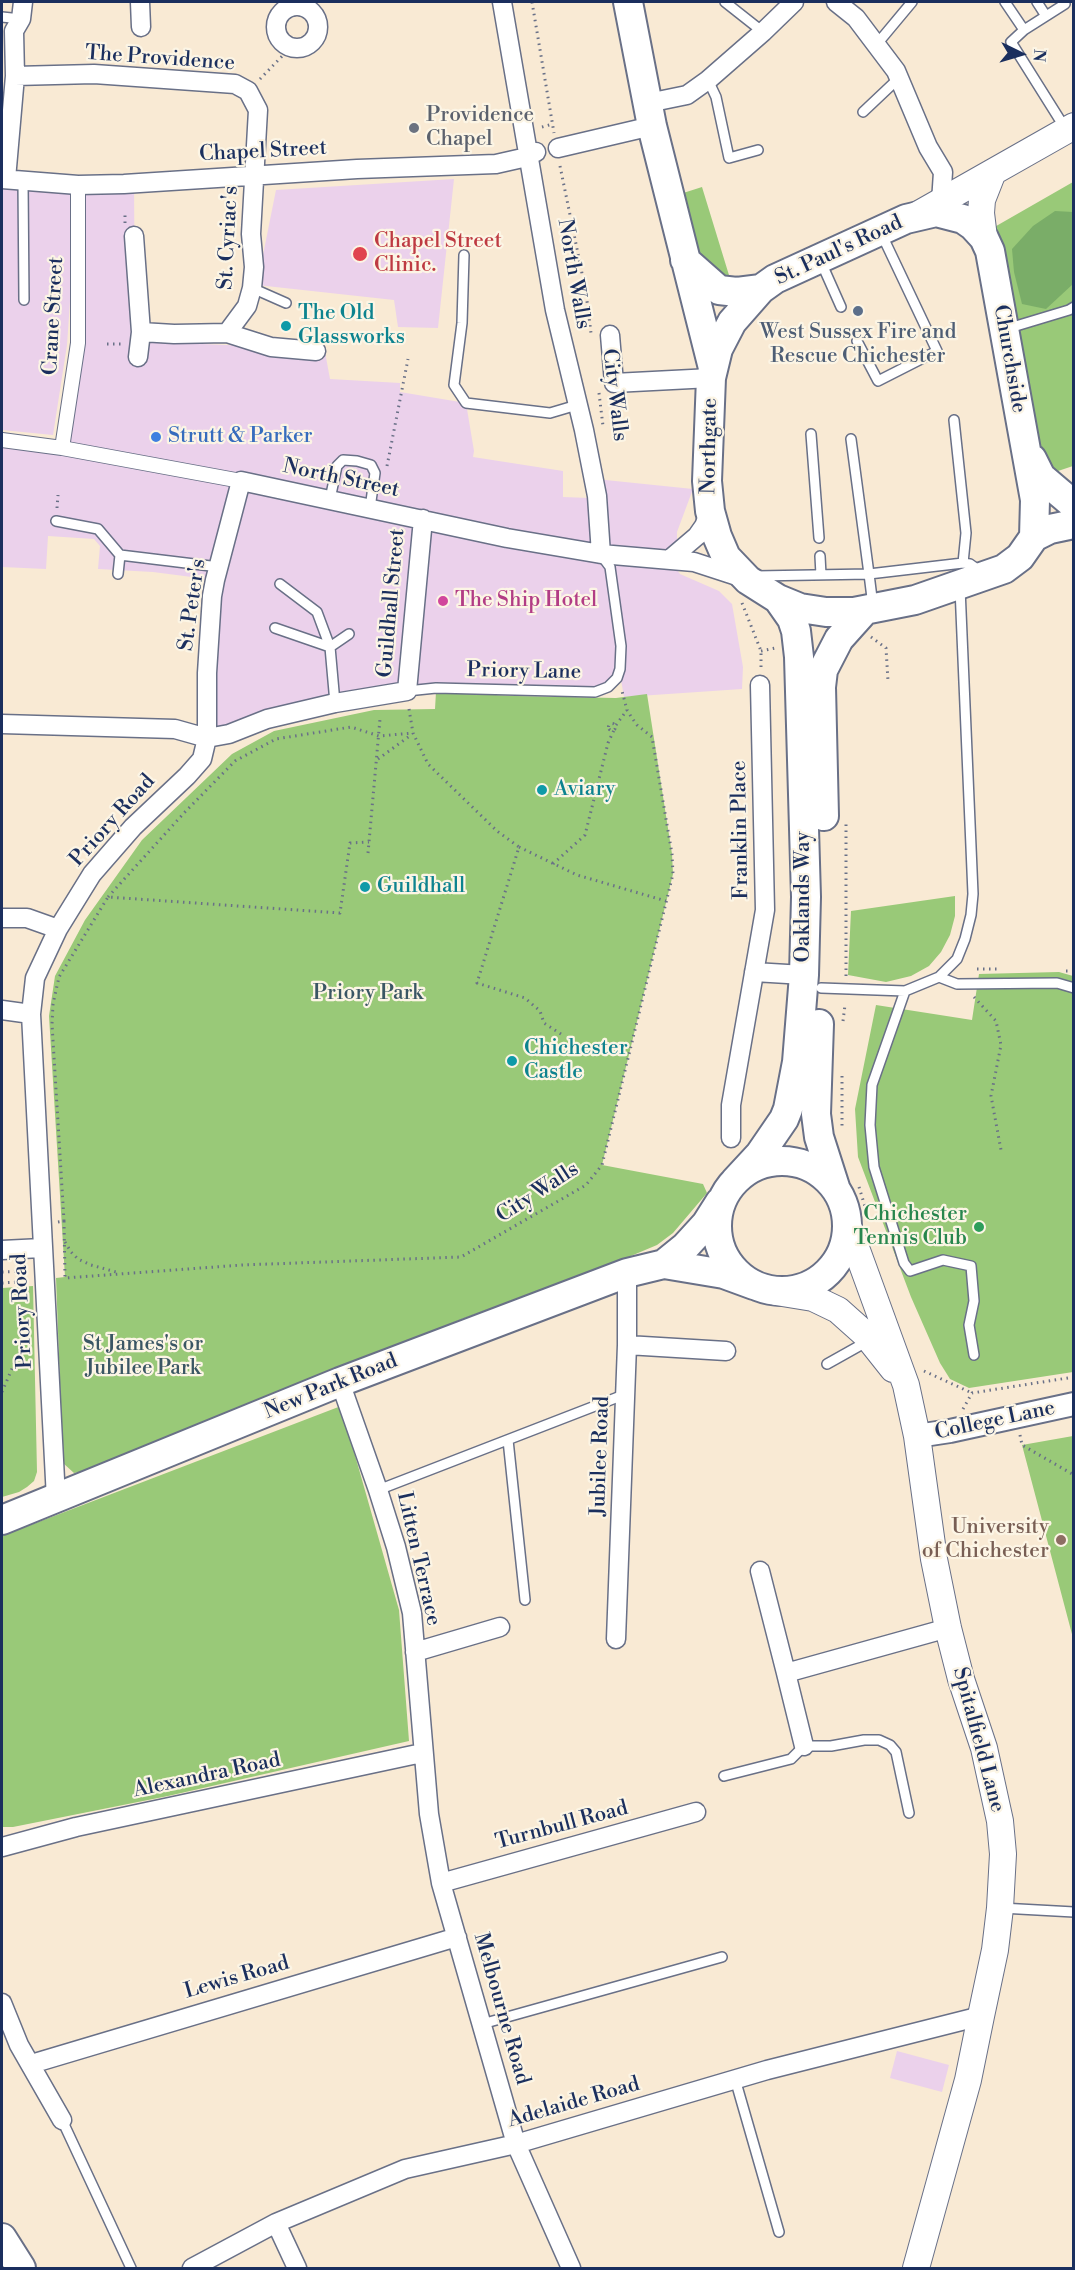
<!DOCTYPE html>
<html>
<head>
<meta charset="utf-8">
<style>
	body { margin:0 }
	#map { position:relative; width:1075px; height:2270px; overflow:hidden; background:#f9ead4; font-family:"Libre Bodoni",serif }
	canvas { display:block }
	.frame { position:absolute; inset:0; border:3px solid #1b2f5e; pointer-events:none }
	.north { position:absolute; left:991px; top:24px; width:60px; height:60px; -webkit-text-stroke:4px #fcf5e5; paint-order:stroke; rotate:95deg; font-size:16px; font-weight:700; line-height:24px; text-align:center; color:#1b2f5e }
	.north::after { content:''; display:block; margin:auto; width:21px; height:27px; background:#1b2f5e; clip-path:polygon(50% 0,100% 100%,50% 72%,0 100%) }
</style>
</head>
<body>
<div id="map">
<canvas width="1075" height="2270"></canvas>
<div class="frame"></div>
<div class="north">N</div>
</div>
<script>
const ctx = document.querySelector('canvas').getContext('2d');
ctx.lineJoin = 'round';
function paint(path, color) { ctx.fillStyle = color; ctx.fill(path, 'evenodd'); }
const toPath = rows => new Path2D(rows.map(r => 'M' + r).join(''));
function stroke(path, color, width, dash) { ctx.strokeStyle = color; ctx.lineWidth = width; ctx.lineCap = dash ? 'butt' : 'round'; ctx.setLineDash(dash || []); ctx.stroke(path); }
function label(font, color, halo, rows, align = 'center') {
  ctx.font = font + ' "Libre Bodoni",serif'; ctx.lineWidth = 4.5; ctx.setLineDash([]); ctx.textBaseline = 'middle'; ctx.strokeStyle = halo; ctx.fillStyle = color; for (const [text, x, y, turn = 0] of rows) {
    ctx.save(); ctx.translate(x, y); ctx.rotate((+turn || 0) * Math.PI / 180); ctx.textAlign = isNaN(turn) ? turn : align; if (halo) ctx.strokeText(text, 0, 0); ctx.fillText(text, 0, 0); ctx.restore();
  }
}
paint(toPath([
	[2,179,78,185,67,345,53,435,2,430],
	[81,179,134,180,135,341,271,347,325,352,330,379,400,383,400,392,466,403,474,451,473,457,563,471,563,497,589,498,586,478,693,489,677,532,677,551,670,560,680,574,719,591,732,604,743,667,742,689,624,697,619,669,601,689,436,688,207,738,215,580,153,572,98,569,100,546,94,539,48,536,46,569,2,567,2,440,62,448,78,343],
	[454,179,438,328,398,327,394,300,257,285,276,190],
	[897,2051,949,2065,942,2092,890,2078]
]), '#ebd1eb');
paint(toPath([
	[1073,182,1073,466,1046,475,991,229],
	[702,187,732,285,693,259,677,195],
	[436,692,515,696,616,698,647,694,672,854,673,874,602,1165,703,1184,707,1193,673,1233,657,1245,619,1261,462,1319,84,1471,74,1473,63,1463,56,1278,65,1277,49,1016,55,976,85,920,142,840,232,754,274,731,374,710,435,709],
	[955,896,955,916,950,935,941,952,929,966,911,976,886,982,848,975,851,911],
	[1059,972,1073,976,1073,1372,969,1388,950,1379,940,1363,911,1297,858,1157,855,1109,876,1005,972,1020,979,974],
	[33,1286,37,1472,34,1481,27,1487,19,1492,2,1497,2,1288],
	[341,1406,399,1610,409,1741,168,1796,13,1827,2,1827,2,1536],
	[1073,1436,1074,1436,1073,1638,1022,1445]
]), '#99c978');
paint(toPath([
	[1055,211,1073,212,1073,284,1046,309,1022,304,1014,272,1012,249,1033,226]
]), '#7aad68');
const service = toPath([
	[725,2,763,32],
	[1005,2,1024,30,1011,42,1065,128],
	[1037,2,1046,16],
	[2,17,21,19],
	[1024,30,1065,4],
	[877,44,912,2],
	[708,80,716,97,729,158,758,150],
	[863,112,899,78],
	[23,182,24,300],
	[464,255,462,323,454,385,466,403,550,413,577,405],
	[821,262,841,307],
	[252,288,286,303],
	[1006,329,1069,310,1074,307],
	[857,341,878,381,937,351,881,233],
	[954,420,966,533,963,563],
	[811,434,819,538],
	[330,499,337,466,343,460,357,461,371,465,375,473,370,508],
	[56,521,98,529,120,555],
	[820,556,821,575],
	[118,574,120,555,219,567],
	[756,576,869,574,851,439],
	[280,584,317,612,330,647],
	[873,606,869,574,963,563,970,564,981,572],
	[275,628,330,647],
	[407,691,436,688,595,692,608,687,617,678,620,669,621,646,610,567,601,555],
	[335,703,330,647,349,634],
	[939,977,957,984,1057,983,1074,988],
	[821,988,905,991,939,977,957,959,965,939,971,915,973,894,960,588],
	[905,991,872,1085,870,1125,874,1167,904,1263,910,1271,943,1260,971,1266,974,1301,969,1325,974,1355],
	[827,1364,868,1341],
	[508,1440,525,1600],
	[378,1490,626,1394],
	[724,1776,791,1759,804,1746,831,1746,864,1740,879,1740,890,1745,896,1752,909,1813],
	[1001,1908,1074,1912],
	[482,2024,722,1957],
	[735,2079,779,2232],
	[62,2120,131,2268]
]);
const pedestrian = toPath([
	[2,440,62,448,241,481],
	[62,448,78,343,78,185]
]);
const minor = toPath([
	[140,2,141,27],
	[502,2,555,310,584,430,597,496,601,554],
	[836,2,856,18,896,71,928,147,943,172,941,202],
	'276 27a21 21 0 1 1 42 0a21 21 0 1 1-42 0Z',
	[15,76,94,74,235,84,248,91,258,110,251,234,254,267,252,288,247,306,227,333],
	[648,103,687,95,708,80,763,32,794,2],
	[558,148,652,126],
	[2,179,78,185,124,184,357,169,496,164,527,157,536,152],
	[6,179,15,76,14,31,21,19,23,2],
	[134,236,141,332,138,357],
	[141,332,174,334,227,333,271,347,316,351],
	[610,335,614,383,711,378],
	[670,559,697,536,704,526,710,511],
	[2,724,175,729,207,738,229,734,267,719,335,703,407,691,423,519],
	[3,918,27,918,58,929],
	[754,972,804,975],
	[2,1010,31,1014],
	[731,1138,731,1105,765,910,760,685],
	[2,1250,42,1248],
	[627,1345,726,1351],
	[340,1382,378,1490,396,1547,412,1613,429,1814,441,1883,516,2144,571,2268],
	[56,1499,31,1014,35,978,58,929,92,874,133,827,187,776,202,759,207,738,207,673,212,596,215,580,241,481,507,538,601,554,694,562,740,577],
	[760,1571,786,1673,948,1628],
	[616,1639,627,1345,627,1273],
	[415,1652,500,1627],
	[786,1673,804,1746],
	[2,1847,76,1827,422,1753],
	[441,1883,696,1812],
	[2,2003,19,2045,62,2120],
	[31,2064,457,1937],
	[276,2223,297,2268],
	[192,2268,276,2223,405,2169,516,2144,767,2070,981,2016]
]);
const tertiary = toPath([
	[917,1436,950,1431,1074,1404]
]);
const secondary = toPath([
	[917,215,1074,126],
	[984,238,981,213,982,200,993,172],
	[847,1223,906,1385,917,1436,934,1559,948,1628,961,1679,984,1748,1000,1821,1003,1854,1000,1908,995,1950,981,2016,968,2080,916,2268],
	[776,1292,813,1298,838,1310,866,1335,893,1369]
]);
const primary = toPath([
	[628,2,652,126,713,368],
	[936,212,963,219,973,226,984,238,990,251,1035,500,1034,537,1020,557,1004,569,915,600,854,612,826,612,800,608,778,599,748,580,726,557,717,536,710,511,707,481,711,378,718,349,732,322,761,289,775,279,906,219,936,212],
	[685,260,719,290,737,292,761,289],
	[1032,459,1041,477,1074,505],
	[1034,537,1050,529,1074,524],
	[824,816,821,687,823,670,839,639,865,610],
	[819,1024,816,1114,819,1137,835,1187],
	'717 1226a65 65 0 1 1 130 0a65 65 0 1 1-130 0Z',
	[735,1181,760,1154,784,1119,788,1109,797,1062,804,975,806,897,799,657,796,631,792,619,778,599],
	[664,1264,685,1247,706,1224,720,1202],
	[2,1520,340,1382,627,1273,664,1264,724,1274,754,1285],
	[2,2238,21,2268]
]);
stroke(service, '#697087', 12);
stroke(pedestrian, '#697087', 16);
stroke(minor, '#697087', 21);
stroke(tertiary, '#697087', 26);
stroke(secondary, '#697087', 28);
stroke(primary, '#697087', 32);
stroke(toPath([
	[532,2,554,133],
	[260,79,290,48],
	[542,127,553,124],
	[560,166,586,293,591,333],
	[125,223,125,213],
	[107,344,123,344],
	[599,393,603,426],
	[387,466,408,359],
	[57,508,58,495],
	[742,603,761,651,761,668],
	[871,637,886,648,888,681],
	[761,651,775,648],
	[409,709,413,733,428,764,497,831,519,847,477,983,525,998,540,1011,544,1023,561,1034],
	'608.5 727a3.5 3.5 0 1 1 7 0a3.5 3.5 0 1 1-7 0Z',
	[616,725,627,710],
	[378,759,411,735],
	[519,847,577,875,666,901],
	[368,853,380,719],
	[553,864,585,835,608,743,614,730],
	[108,897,184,813,235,761,276,739,351,727,379,736,413,733],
	[977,969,997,969],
	[1066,971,1074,971],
	[846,976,846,823],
	[974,997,996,1021,1001,1045,991,1096,1001,1150],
	[843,1021,845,1005],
	[842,1076,842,1126],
	[859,1187,867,1213],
	[64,1221,52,1024,53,1004,59,977,108,897,340,913,350,843,369,842],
	[58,1222,64,1221,65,1278,242,1265,461,1257,586,1185,602,1165,673,874,672,854,652,737,637,725,632,718,627,710,622,691],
	[65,1242,71,1252,78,1259,91,1265,116,1272],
	[2,1272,26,1271],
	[2,1283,17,1282,28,1288],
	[924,1371,972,1393],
	[2,1392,17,1357,29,1340],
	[963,1409,972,1393,1074,1377],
	[1020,1435,1022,1445,1074,1475]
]), '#697087', 3, [1.5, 4.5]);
stroke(service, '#fff', 9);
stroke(pedestrian, '#fff', 14);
stroke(minor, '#fff', 18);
stroke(tertiary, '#fff', 22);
stroke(secondary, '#fff', 26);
stroke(primary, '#fff', 28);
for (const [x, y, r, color] of [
	[414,128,6,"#6b7280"],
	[360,254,8,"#e0444e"],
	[858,311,6,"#5c6f8a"],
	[286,326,6,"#0f9aa8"],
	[156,437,6,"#3f7fe0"],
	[443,601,6,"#d1479c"],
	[542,790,6,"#0f9aa8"],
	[365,887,6,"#0f9aa8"],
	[512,1061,6,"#0f9aa8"],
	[979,1227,6,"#2e9e5b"],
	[1061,1540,6,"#8d6e63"]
]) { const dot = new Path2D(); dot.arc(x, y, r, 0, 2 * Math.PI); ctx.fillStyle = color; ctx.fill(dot); stroke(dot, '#fcf5e5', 2); }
label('21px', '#1b2f5e', '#fcf5e5', [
	["The Providence",160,59,4],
	["Chapel Street",263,152,-3],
	["St. Cyriac's",229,238,-87],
	["St. Paul's Road",839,251,-25],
	["North Walls",573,274,80],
	["Crane Street",54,316,-87],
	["Churchside",1009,359,80],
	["City Walls",614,395,83],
	["Northgate",710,446,-89],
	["North Street",341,479,12],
	["Guildhall Street",392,603,-85],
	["St. Peter's",193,605,-82],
	["Priory Lane",524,672,1],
	["Priory Road",113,821,-48],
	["Franklin Place",741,830,-91],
	["Oaklands Way",804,897,-90],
	["City Walls",538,1193,-33],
	["Priory Road",23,1311,-93],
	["New Park Road",331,1387,-22],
	["College Lane",995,1421,-12],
	["Jubilee Road",601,1456,-88],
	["Litten Terrace",418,1559,77],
	["Spitalfield Lane",978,1740,75],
	["Alexandra Road",207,1776,-12],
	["Turnbull Road",562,1826,-15],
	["Lewis Road",237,1978,-16],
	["Melbourne Road",501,2009,74],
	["Adelaide Road",574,2103,-16]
]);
label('21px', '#5b616d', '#fcf5e5', [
	["Providence",426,116],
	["Chapel",426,140]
], 'left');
label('21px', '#be3a42', '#fcf5e5', [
	["Chapel Street",374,242],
	["Clinic.",374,266]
], 'left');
label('21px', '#0d838f', '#fcf5e5', [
	["The Old",298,314],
	["Glassworks",298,338],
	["Aviary",554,790],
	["Guildhall",377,887],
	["Chichester",524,1049],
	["Castle",524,1073]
], 'left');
label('21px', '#4e5e75', '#fcf5e5', [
	["West Sussex Fire and",858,333],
	["Rescue Chichester",858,357]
]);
label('21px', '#366cbe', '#fcf5e5', [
	["Strutt & Parker",168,437]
], 'left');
label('21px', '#b23c85', '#fcf5e5', [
	["The Ship Hotel",455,601]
], 'left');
label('21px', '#3a5664', '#fcf5e5', [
	["Priory Park",368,994],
	["St James's or",143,1345],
	["Jubilee Park",143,1369]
]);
label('21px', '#27864d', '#fcf5e5', [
	["Chichester",967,1215],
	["Tennis Club",967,1239]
], 'right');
label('21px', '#785e54', '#fcf5e5', [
	["University",1049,1528],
	["of Chichester",1049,1552]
], 'right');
</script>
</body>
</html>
